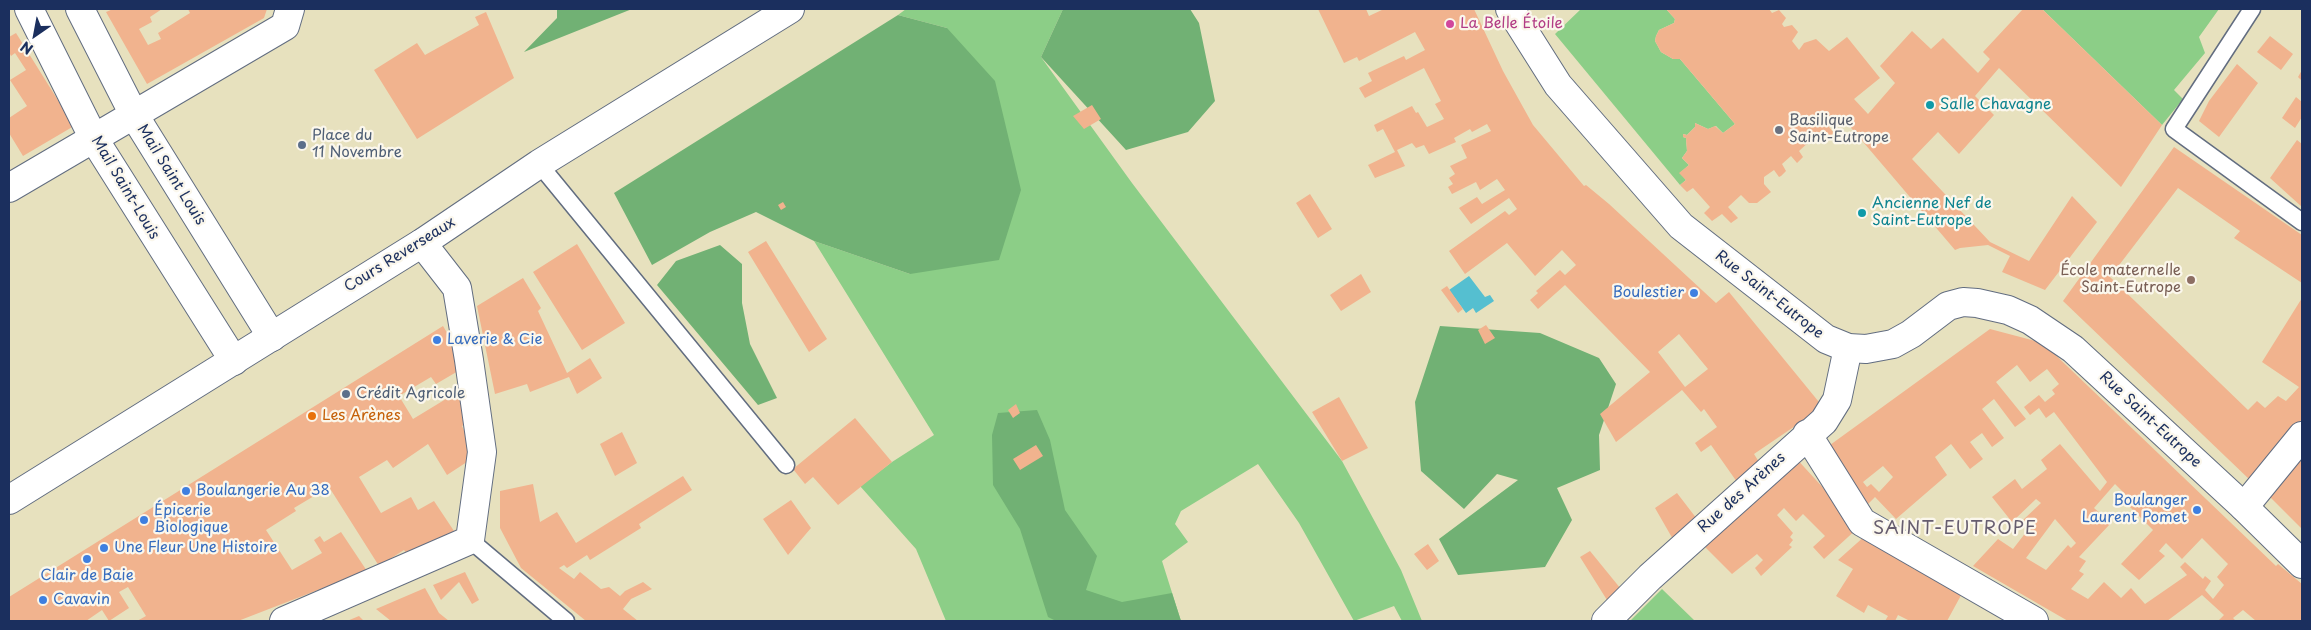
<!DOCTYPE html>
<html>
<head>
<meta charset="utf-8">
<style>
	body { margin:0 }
	#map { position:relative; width:2311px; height:630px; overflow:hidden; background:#e7e1be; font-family:"Playpen Sans",sans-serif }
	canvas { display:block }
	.frame { position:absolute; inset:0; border:10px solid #1b2f5e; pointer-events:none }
	.north { position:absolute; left:10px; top:10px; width:50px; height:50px; -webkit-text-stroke:4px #fbf7ec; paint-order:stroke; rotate:213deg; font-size:14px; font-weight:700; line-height:20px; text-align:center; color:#1b2f5e }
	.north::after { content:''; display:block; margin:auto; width:18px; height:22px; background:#1b2f5e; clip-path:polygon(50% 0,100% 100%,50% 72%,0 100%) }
</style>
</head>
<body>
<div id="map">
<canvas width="2311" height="630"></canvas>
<div class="frame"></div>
<div class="north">N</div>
</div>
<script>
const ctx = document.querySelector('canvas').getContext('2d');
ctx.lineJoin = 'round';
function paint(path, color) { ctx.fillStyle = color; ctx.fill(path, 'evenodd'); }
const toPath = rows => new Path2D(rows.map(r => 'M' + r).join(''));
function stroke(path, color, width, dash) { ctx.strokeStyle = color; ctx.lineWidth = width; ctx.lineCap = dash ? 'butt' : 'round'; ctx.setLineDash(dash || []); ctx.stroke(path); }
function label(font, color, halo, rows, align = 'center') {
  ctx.font = font + ' "Playpen Sans",sans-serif'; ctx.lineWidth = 4.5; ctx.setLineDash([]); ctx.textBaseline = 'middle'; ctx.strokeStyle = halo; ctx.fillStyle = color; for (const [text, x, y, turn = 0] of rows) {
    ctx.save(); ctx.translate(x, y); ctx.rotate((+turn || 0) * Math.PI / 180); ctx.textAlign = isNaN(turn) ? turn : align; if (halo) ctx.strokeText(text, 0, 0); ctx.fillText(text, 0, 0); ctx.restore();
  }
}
paint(toPath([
	[906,9,1063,9,1041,57,1132,183,1342,461,1401,570,1422,621,1402,621,1394,606,1354,621,1299,523,1258,464,1181,511,1175,524,1188,542,1162,561,1181,621,946,621,916,549,860,486,892,462,934,435,814,241,910,274,947,28,898,15],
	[1581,9,1666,9,1675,19,1674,23,1659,30,1656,36,1655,41,1661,52,1673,59,1680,59,1735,124,1723,133,1716,126,1708,129,1695,123,1695,127,1687,135,1683,134,1683,137,1686,138,1687,151,1682,158,1689,165,1680,173,1686,180,1680,185,1555,34],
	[2042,9,2219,9,2199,37,2205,53,2174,90,2183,99,2162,125],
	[1662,589,1695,621,1630,621]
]), '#8cce87');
paint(toPath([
	[557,9,632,9,524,52,557,18],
	[1063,9,1190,9,1199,23,1215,101,1188,132,1126,150,1041,57],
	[898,15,947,28,995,81,1021,190,999,260,910,274,814,241,756,212,710,232,652,265,614,193],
	[720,245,742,264,742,303,750,344,777,398,758,405,657,285,676,261],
	[1440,326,1540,333,1599,358,1616,384,1599,435,1600,470,1557,488,1572,520,1545,567,1458,575,1439,539,1518,480,1497,474,1464,509,1421,471,1415,402],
	[1037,410,1050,440,1065,510,1097,556,1086,590,1122,602,1172,593,1181,621,1056,621,1048,617,1020,529,993,485,992,435,998,413]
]), '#71b174');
paint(toPath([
	[1469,276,1485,297,1490,295,1494,301,1476,313,1473,308,1466,313,1449,290]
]), '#55bfd0');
paint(toPath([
	[113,9,162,9,150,17,152,22,139,29,148,45,161,39,158,33,190,13,188,9,267,9,264,18,147,84,106,12],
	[1318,9,1366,9,1369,16,1384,9,1474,9,1503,71,1533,125,1584,186,1586,185,1609,204,1716,303,1729,292,1823,407,1754,454,1759,462,1737,482,1711,445,1701,452,1695,443,1717,427,1704,409,1701,412,1682,390,1616,442,1600,414,1650,372,1565,285,1538,309,1530,300,1538,293,1536,291,1560,270,1565,275,1576,265,1562,250,1535,276,1507,243,1465,274,1449,251,1505,211,1509,215,1517,209,1509,198,1471,224,1459,208,1477,197,1482,204,1505,190,1497,179,1480,190,1476,182,1452,194,1448,187,1453,184,1449,178,1455,174,1450,166,1467,158,1461,145,1491,131,1487,124,1472,132,1470,129,1454,138,1456,142,1429,154,1424,145,1416,148,1412,143,1397,150,1405,166,1375,178,1368,165,1395,152,1383,129,1377,132,1374,125,1412,106,1416,113,1418,112,1427,127,1444,119,1435,104,1441,101,1424,68,1365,98,1359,88,1372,81,1368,73,1404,56,1406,60,1425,50,1415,32,1359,61,1357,57,1344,63],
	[1679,334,1708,369,1685,387,1658,352],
	[1666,9,1769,9,1772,13,1779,10,1786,18,1782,24,1784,27,1792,25,1798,32,1792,41,1799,50,1804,43,1816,39,1829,51,1847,37,1880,78,1854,99,1868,114,1895,83,1880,66,1912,31,1931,49,1943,38,1978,73,1990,59,1983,52,2023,9,2042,9,2162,125,2121,187,1999,68,1975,96,1994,115,1959,154,1938,132,1912,159,1990,242,2029,261,2072,196,2097,222,2045,290,2002,272,2010,256,1988,245,1960,248,1955,250,1841,116,1829,127,1834,133,1826,139,1821,131,1799,151,1803,157,1797,163,1791,156,1782,164,1786,171,1781,176,1779,177,1774,170,1764,177,1764,184,1771,192,1757,203,1749,203,1741,195,1728,207,1738,218,1731,223,1722,214,1712,221,1704,213,1710,207,1702,198,1693,188,1687,192,1680,185,1686,180,1679,173,1689,165,1682,158,1687,151,1686,138,1683,137,1683,134,1687,135,1695,127,1695,123,1708,129,1715,126,1723,133,1735,124,1680,59,1673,59,1661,52,1655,41,1656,36,1659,30,1674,23,1675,19],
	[486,12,514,78,417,139,374,70,417,43,425,55,479,25,475,17],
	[16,33,74,126,23,156,9,133,9,118,27,106,10,80,26,70,15,53,11,56,9,52,9,37],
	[2270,36,2293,54,2281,70,2257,52],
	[2237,64,2258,83,2219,137,2199,121,2209,101],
	[2302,70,2302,81,2298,77],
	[2296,97,2302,102,2302,117,2295,128,2282,118],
	[1092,105,1101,119,1084,129,1073,116],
	[2297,140,2302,144,2302,207,2270,178],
	[2174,147,2302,235,2302,283,2234,238,2240,231,2178,188,2110,277,2248,410,2257,401,2265,408,2278,396,2286,401,2299,387,2262,362,2302,298,2302,419,2257,479,2250,480,2063,301],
	[1310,194,1332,229,1318,238,1296,203],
	[783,202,786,207,781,210,778,205],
	[766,241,827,339,809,352,748,252],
	[577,244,625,323,582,350,533,272],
	[1361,274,1371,292,1341,311,1330,295],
	[523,278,541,308,538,311,567,373,590,358,602,378,577,394,569,377,530,392,527,384,495,394,477,306],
	[1447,286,1463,309,1458,313,1441,290],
	[1486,325,1495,338,1485,344,1478,330],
	[443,326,461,356,465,367,436,384,431,377,399,396,413,419,469,385,473,418,462,426,476,456,447,475,428,444,393,468,387,460,359,477,381,513,411,497,418,510,434,501,456,534,407,554,404,550,379,566,329,487,294,508,296,511,266,530,292,570,322,553,314,540,320,536,324,542,341,532,367,571,238,621,137,621,146,616,128,587,119,592,129,608,109,621,102,610,86,621,9,621,9,597],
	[1990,329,2043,343,2276,566,2278,564,2302,584,2302,621,2256,621,2243,610,2233,618,2236,621,2218,621,2224,615,2202,595,2167,621,2068,621,1973,566,1998,539,2013,549,2030,527,2023,520,2041,503,2036,499,2012,522,1992,497,2015,479,2022,489,2047,469,2041,460,2060,444,2100,491,2107,482,2054,412,2046,418,2039,408,2030,415,2024,407,2039,395,2045,402,2055,394,2052,390,2059,384,2047,369,2030,382,2017,365,1996,382,2026,419,2015,427,1994,399,1982,409,2004,438,1992,447,1982,433,1970,442,1983,459,1970,469,1951,444,1935,457,1947,475,1896,519,1875,497,1864,508,1830,445],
	[1883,466,1893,477,1879,492,1871,484,1867,487,1863,482],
	[2115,484,2132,501,2128,505,2153,530,2121,564,2139,580,2165,556,2159,551,2166,543,2182,559,2202,538,2228,564,2217,577,2224,585,2213,599,2205,590,2211,581,2205,576,2203,579,2185,562,2180,567,2187,575,2145,604,2131,588,2121,598,2104,582,2088,599,2071,589,2084,574,2079,571,2086,561,2079,557,2111,523,2094,508],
	[2055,519,2076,543,2071,548,2068,545,2046,570,2026,558],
	[1339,397,1368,448,1342,461,1312,412],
	[1016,404,1020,413,1013,418,1008,410],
	[855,418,892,462,838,505,813,477,805,484,793,469],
	[622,432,637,463,615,476,600,444],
	[1036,445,1043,456,1020,470,1013,459],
	[2302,455,2302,529,2270,497],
	[1794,456,1859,527,1824,559,1813,547,1825,536,1803,514,1796,521,1784,508,1777,515,1793,533,1790,537,1793,540,1789,545,1792,547,1761,576,1755,568,1763,560,1757,554,1732,574,1704,546],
	[683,476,692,490,639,524,641,528,590,560,587,555,567,568,564,565,559,568,574,579,580,572,601,589,609,587,620,596,625,591,643,582,652,589,631,599,623,609,638,621,586,621,521,568,500,528,500,491,533,484,540,522,557,512,576,543],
	[1677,493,1697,519,1674,541,1655,508],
	[791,500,811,528,788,555,763,519],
	[1866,535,1915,570,1920,563,1965,588,1947,621,1910,621,1898,615,1895,621,1885,621,1888,616,1868,605,1864,613,1836,596,1853,569,1838,560],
	[1428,544,1439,561,1427,570,1414,554],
	[1590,551,1625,594,1612,608,1580,557],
	[465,572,479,600,472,604,459,582,441,600,433,585],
	[425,588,439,613,449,621,391,621,376,609],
	[359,616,364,621,347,621]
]), '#f1b38e');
const lane = toPath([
	[2252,9,2174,129,2302,222],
	[539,164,786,465],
	[470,540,566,621]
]);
const street = toPath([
	[29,9,94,139,234,361],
	[80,9,134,115,272,337],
	[9,188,285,26,290,9],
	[1807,434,1862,522,2034,621],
	[2244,507,2302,436],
	[284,621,470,540,482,452,469,360,457,288,422,243],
	[1606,621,1650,577,1824,421,1837,400,1848,348]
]);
const secondary = toPath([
	[1510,9,1558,85,1681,226,1826,339,1848,348,1866,349,1893,344,1911,334,1948,306,1963,302,1977,303,2008,310,2030,320,2073,349,2244,507,2302,564],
	[9,500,422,243,539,164,790,9]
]);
stroke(lane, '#626d80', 19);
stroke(street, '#626d80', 30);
stroke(secondary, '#626d80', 30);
stroke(lane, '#fff', 16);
stroke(street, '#fff', 28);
stroke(secondary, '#fff', 28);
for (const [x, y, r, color] of [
	[1450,24,5,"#d1479c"],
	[1930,105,5,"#0f9aa8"],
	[1779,130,5,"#6b7280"],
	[302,145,5,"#5c6f8a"],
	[1862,213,5,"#0f9aa8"],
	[2191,280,5,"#8d6e63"],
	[1694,293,5,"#3f7fe0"],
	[437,340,5,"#3f7fe0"],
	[346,394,5,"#5c6f8a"],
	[312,416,5,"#e8710a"],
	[186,491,5,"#3f7fe0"],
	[2197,510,5,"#3f7fe0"],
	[144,520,5,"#3f7fe0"],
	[104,548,5,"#3f7fe0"],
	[87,559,5,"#3f7fe0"],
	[43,600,5,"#3f7fe0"]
]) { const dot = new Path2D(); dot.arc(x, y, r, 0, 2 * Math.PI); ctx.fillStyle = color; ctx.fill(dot); stroke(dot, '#fbf7ec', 2); }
label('15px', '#b23c85', '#fbf7ec', [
	["La Belle Étoile",1460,24]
], 'left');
label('15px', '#0d838f', '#fbf7ec', [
	["Salle Chavagne",1940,105],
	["Ancienne Nef de",1872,204],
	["Saint-Eutrope",1872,221]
], 'left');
label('15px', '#5b616d', '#fbf7ec', [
	["Basilique",1789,121],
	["Saint-Eutrope",1789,138]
], 'left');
label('15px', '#4e5e75', '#fbf7ec', [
	["Place du",312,136],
	["11 Novembre",312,153],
	["Crédit Agricole",356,394]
], 'left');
label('15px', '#1b2f5e', '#fbf7ec', [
	["Mail Saint Louis",171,175,58],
	["Mail Saint-Louis",125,188,59],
	["Cours Reverseaux",400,255,-32],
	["Rue Saint-Eutrope",1769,295,38],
	["Rue Saint-Eutrope",2150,420,43],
	["Rue des Arènes",1742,493,-42]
]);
label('15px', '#785e54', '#fbf7ec', [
	["École maternelle",2181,271],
	["Saint-Eutrope",2181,288]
], 'right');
label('15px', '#366cbe', '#fbf7ec', [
	["Boulestier",1684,293,"right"],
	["Laverie & Cie",447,340],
	["Boulangerie Au 38",196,491],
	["Boulanger",2187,501,"right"],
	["Laurent Pomet",2187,518,"right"],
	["Épicerie",154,511],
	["Biologique",154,528],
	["Une Fleur Une Histoire",114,548],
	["Clair de Baie",87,576,"center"],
	["Cavavin",53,600]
], 'left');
label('15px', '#c56008', '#fbf7ec', [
	["Les Arènes",322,416]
], 'left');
ctx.letterSpacing = '1px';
label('18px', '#665d6f', '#fbf7ec', [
	["SAINT-EUTROPE",1955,529]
]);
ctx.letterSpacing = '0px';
</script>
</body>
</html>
